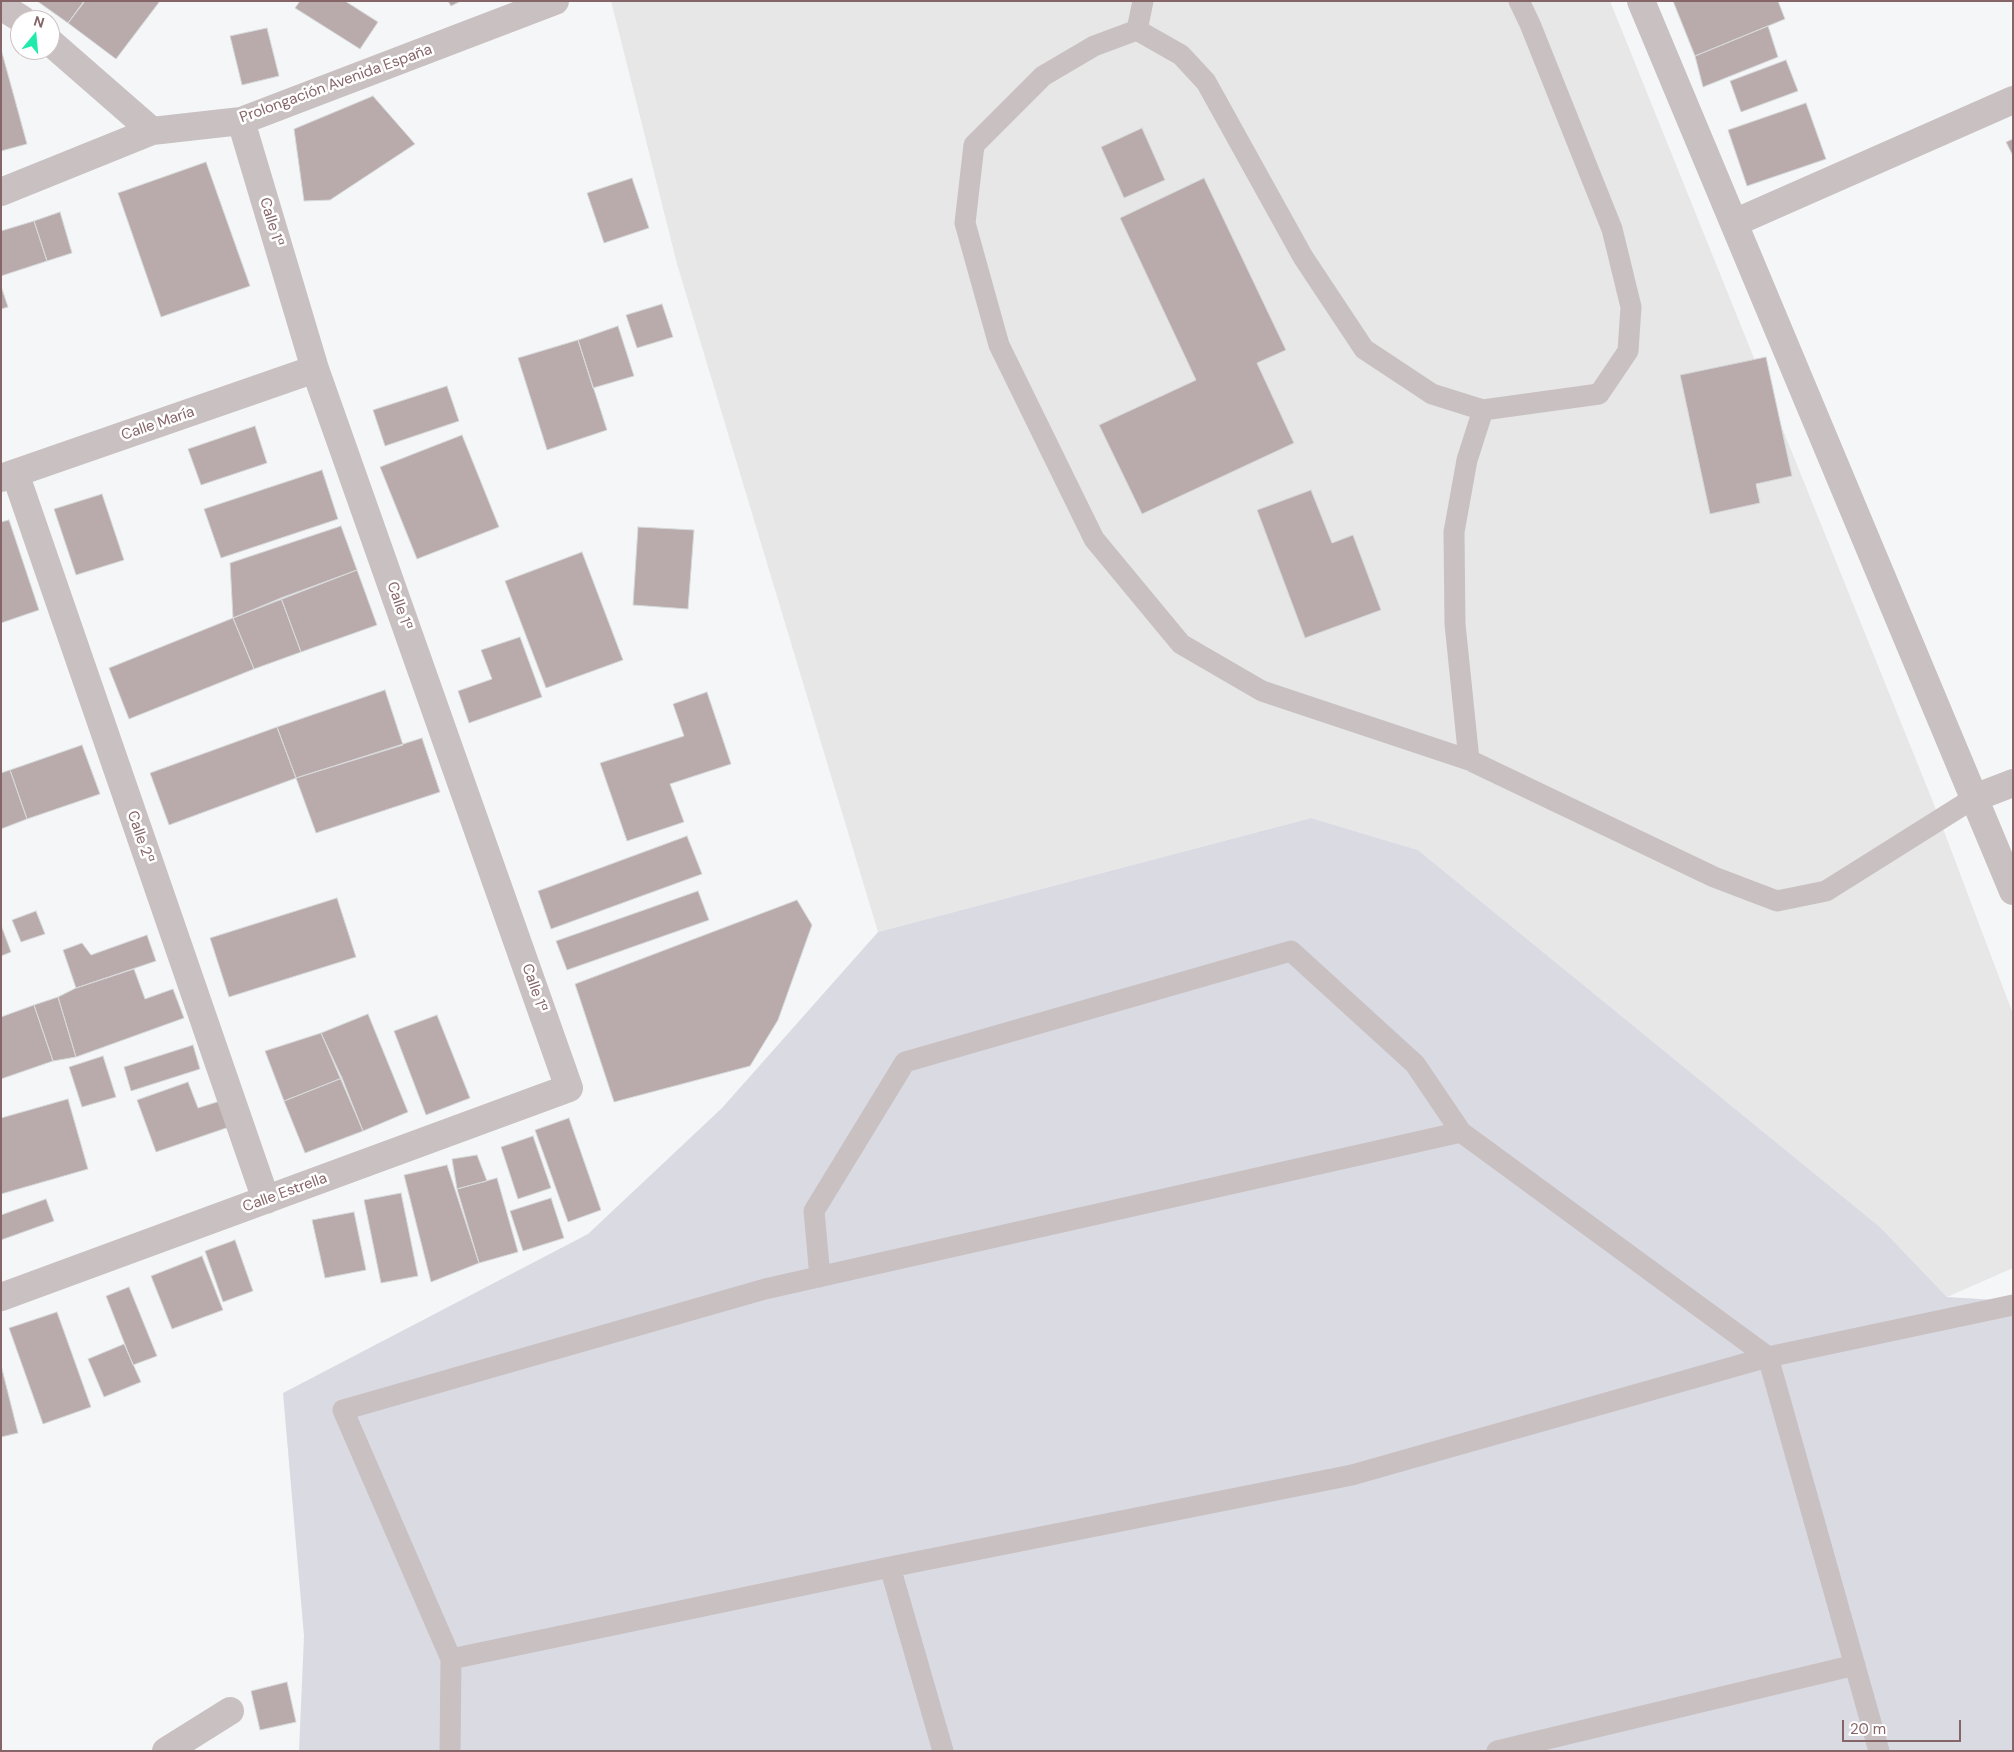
<!DOCTYPE html>
<html>
<head>
<meta charset="utf-8">
<style>
	body { margin:0 }
	#map { position:relative; width:2014px; height:1752px; overflow:hidden; background:#f4f6f7; font-family:"DM Sans",sans-serif }
	canvas { display:block }
	.frame { position:absolute; inset:0; border:2px solid #866568; pointer-events:none }
	.north { position:absolute; left:10px; top:10px; width:50px; height:50px; box-sizing:border-box; background:#fff; border:1px solid #cfc1c3; border-radius:50%; rotate:17deg; font-size:14px; font-weight:700; line-height:20px; text-align:center; color:#866568 }
	.north::after { content:''; display:block; margin:auto; width:18px; height:22px; background:#20ebac; clip-path:polygon(50% 0,100% 100%,50% 72%,0 100%) }
	.scale { position:absolute; left:1842px; top:1720px; width:119px; height:22px; box-sizing:border-box; border:2px solid #866568; border-top:0; padding-left:6px; font-size:15px; line-height:18px; white-space:nowrap; color:#866568; -webkit-text-stroke:4px #fff; paint-order:stroke }
</style>
</head>
<body>
<div id="map">
<canvas width="2014" height="1752"></canvas>
<div class="frame"></div>
<div class="north">N</div>
<div class="scale">20 m</div>
</div>
<script>
const ctx = document.querySelector('canvas').getContext('2d');
ctx.lineJoin = 'round';
function paint(path, color) { ctx.fillStyle = color; ctx.fill(path, 'evenodd'); }
const toPath = rows => new Path2D(rows.map(r => 'M' + r).join(''));
function stroke(path, color, width, dash) { ctx.strokeStyle = color; ctx.lineWidth = width; ctx.lineCap = dash ? 'butt' : 'round'; ctx.setLineDash(dash || []); ctx.stroke(path); }
function label(font, color, halo, rows, align = 'center') {
  ctx.font = font + ' "DM Sans",sans-serif'; ctx.lineWidth = 5; ctx.setLineDash([]); ctx.textBaseline = 'middle'; ctx.strokeStyle = halo; ctx.fillStyle = color; for (const [text, x, y, turn = 0] of rows) {
    ctx.save(); ctx.translate(x, y); ctx.rotate((+turn || 0) * Math.PI / 180); ctx.textAlign = isNaN(turn) ? turn : align; if (halo) ctx.strokeText(text, 0, 0); ctx.fillText(text, 0, 0); ctx.restore();
  }
}
paint(toPath([
	[611,1,1610,1,1933,802,2013,1014,2013,1268,1947,1297,1880,1227,1418,850,1311,818,878,932,677,264]
]), '#e7e7e8');
paint(toPath([
	[1311,818,1418,850,1880,1227,1947,1297,2013,1301,2013,1751,299,1751,304,1636,283,1393,588,1234,722,1108,878,932]
]), '#dadae3');
const building = toPath([
	[37,1,84,1,68,23,37,1],
	[85,1,160,1,116,59,68,23,85,1],
	[300,1,345,1,378,22,360,49,295,8,300,1],
	[448,1,461,1,451,6,448,1],
	[1673,1,1778,1,1785,19,1695,56,1673,1],
	[1768,26,1778,57,1703,87,1695,56,1768,26],
	[267,28,279,76,242,85,230,36,267,28],
	[1,49,27,144,1,151,1,49],
	[1786,60,1798,91,1741,112,1730,81,1786,60],
	[373,96,415,144,330,200,304,201,294,129,373,96],
	[1806,103,1826,159,1747,186,1728,130,1806,103],
	[1142,128,1165,180,1124,198,1101,147,1142,128],
	[2013,139,2013,156,2006,142,2013,139],
	[206,162,250,286,161,317,118,193,206,162],
	[632,178,649,228,604,243,587,193,632,178],
	[1204,178,1286,350,1257,363,1294,443,1142,514,1099,425,1196,380,1120,218,1204,178],
	[60,212,72,253,47,261,34,221,60,212],
	[34,221,47,261,1,276,1,231,34,221],
	[1,286,8,307,1,309,1,286],
	[662,304,673,337,637,348,626,315,662,304],
	[618,326,634,376,593,388,578,340,618,326],
	[578,340,607,430,547,450,518,358,578,340],
	[1766,357,1792,476,1756,484,1760,503,1710,514,1680,375,1766,357],
	[447,386,459,421,385,446,373,410,447,386],
	[255,426,267,463,201,485,188,449,255,426],
	[462,435,499,527,417,559,380,467,462,435],
	[322,470,338,519,221,558,204,509,322,470],
	[1311,490,1332,543,1353,535,1381,610,1305,638,1257,510,1311,490],
	[102,494,124,560,76,575,54,509,102,494],
	[9,520,39,610,1,623,1,522,9,520],
	[341,526,357,570,233,618,230,563,341,526],
	[638,527,694,530,688,609,633,605,638,527],
	[582,552,623,660,546,688,505,581,582,552],
	[357,570,377,625,301,652,281,598,357,570],
	[281,598,301,652,254,669,233,618,281,598],
	[233,618,254,669,129,719,109,668,233,618],
	[520,637,542,697,469,723,458,691,492,679,481,650,520,637],
	[385,690,403,745,296,778,277,727,385,690],
	[707,692,731,764,670,784,684,822,627,841,600,763,684,736,673,704,707,692],
	[277,727,296,778,169,825,150,773,277,727],
	[422,738,440,792,316,833,296,778,422,738],
	[82,745,100,794,27,819,10,770,82,745],
	[10,770,27,819,1,829,1,773,10,770],
	[687,836,702,874,551,929,538,891,687,836],
	[698,891,709,920,567,970,556,941,698,891],
	[337,898,356,957,229,997,210,938,337,898],
	[797,900,812,925,778,1020,750,1066,614,1102,575,984,797,900],
	[36,911,45,934,21,942,12,920,36,911],
	[1,925,11,952,1,956,1,925],
	[147,935,156,961,76,988,63,950,82,943,91,955,147,935],
	[134,969,145,999,173,989,184,1018,76,1057,58,997,76,988,134,969],
	[58,997,76,1057,53,1061,34,1005,58,997],
	[34,1005,53,1061,1,1079,1,1017,34,1005],
	[368,1014,408,1112,363,1131,321,1033,368,1014],
	[437,1015,470,1098,426,1115,394,1031,437,1015],
	[321,1033,342,1078,284,1101,265,1051,321,1033],
	[193,1045,200,1069,131,1091,124,1067,193,1045],
	[103,1056,116,1097,82,1107,69,1067,103,1056],
	[342,1078,363,1131,305,1153,284,1101,342,1078],
	[188,1082,198,1108,220,1101,229,1127,156,1152,137,1100,188,1082],
	[68,1099,88,1169,1,1194,1,1118,68,1099],
	[569,1118,601,1210,568,1222,535,1130,569,1118],
	[533,1136,551,1188,518,1199,501,1147,533,1136],
	[477,1155,487,1181,457,1189,452,1159,477,1155],
	[447,1165,479,1263,431,1282,404,1175,447,1165],
	[497,1178,518,1252,479,1263,457,1189,497,1178],
	[401,1193,418,1276,381,1283,364,1200,401,1193],
	[551,1198,564,1238,523,1251,510,1211,551,1198],
	[46,1199,54,1221,1,1240,1,1215,46,1199],
	[354,1212,366,1270,325,1278,312,1220,354,1212],
	[235,1240,253,1291,223,1302,205,1251,235,1240],
	[202,1256,223,1310,172,1329,151,1276,202,1256],
	[129,1287,157,1356,133,1365,106,1296,129,1287],
	[57,1312,91,1407,43,1424,9,1328,57,1312],
	[124,1344,141,1382,104,1397,88,1359,124,1344],
	[1,1365,18,1433,1,1437,1,1365],
	[287,1682,296,1722,260,1730,251,1691,287,1682]
]);
paint(building, '#b9abac');
stroke(building, '#d6d8d9', 1);
stroke(toPath([
	[1143,1,1137,30,1181,55,1206,82,1303,257,1364,349,1432,394,1483,410,1599,394,1628,351,1631,307,1612,229,1530,24,1519,1],
	[1137,30,1094,46,1043,76,974,145,965,223,999,345,1094,539,1181,644,1262,691,1469,760,1714,877,1777,901,1826,891,1974,798],
	[1469,760,1455,624,1454,532,1467,460,1483,410],
	[820,1277,814,1211,905,1062,1291,951,1415,1064,1461,1132,1768,1357,1879,1751],
	[890,1567,943,1751],
	[451,1659,890,1567,1352,1475,1768,1357,2013,1305],
	[450,1751,451,1659,343,1410,765,1289,1461,1132],
	[1497,1751,1855,1665]
]), '#c9c0c1', 21);
stroke(toPath([
	[1641,1,2013,891],
	[1,6,23,20],
	[50,42,152,131],
	[1,192,152,131,241,121,555,1],
	[1734,223,2013,100],
	[15,473,266,1200],
	[1,478,315,369],
	[1974,798,2013,783],
	[1,1297,569,1088,315,369,241,121],
	[166,1751,230,1711]
]), '#c9c0c1', 28);
label('15px', '#866568', '#fff', [
	["Prolongación Avenida España",336,84,-20],
	["Calle 1ª",271,222,73],
	["Calle María",158,424,-19],
	["Calle 1ª",399,606,71],
	["Calle 2ª",140,837,71],
	["Calle 1ª",534,988,71],
	["Calle Estrella",285,1193,-20]
]);
</script>
</body>
</html>
